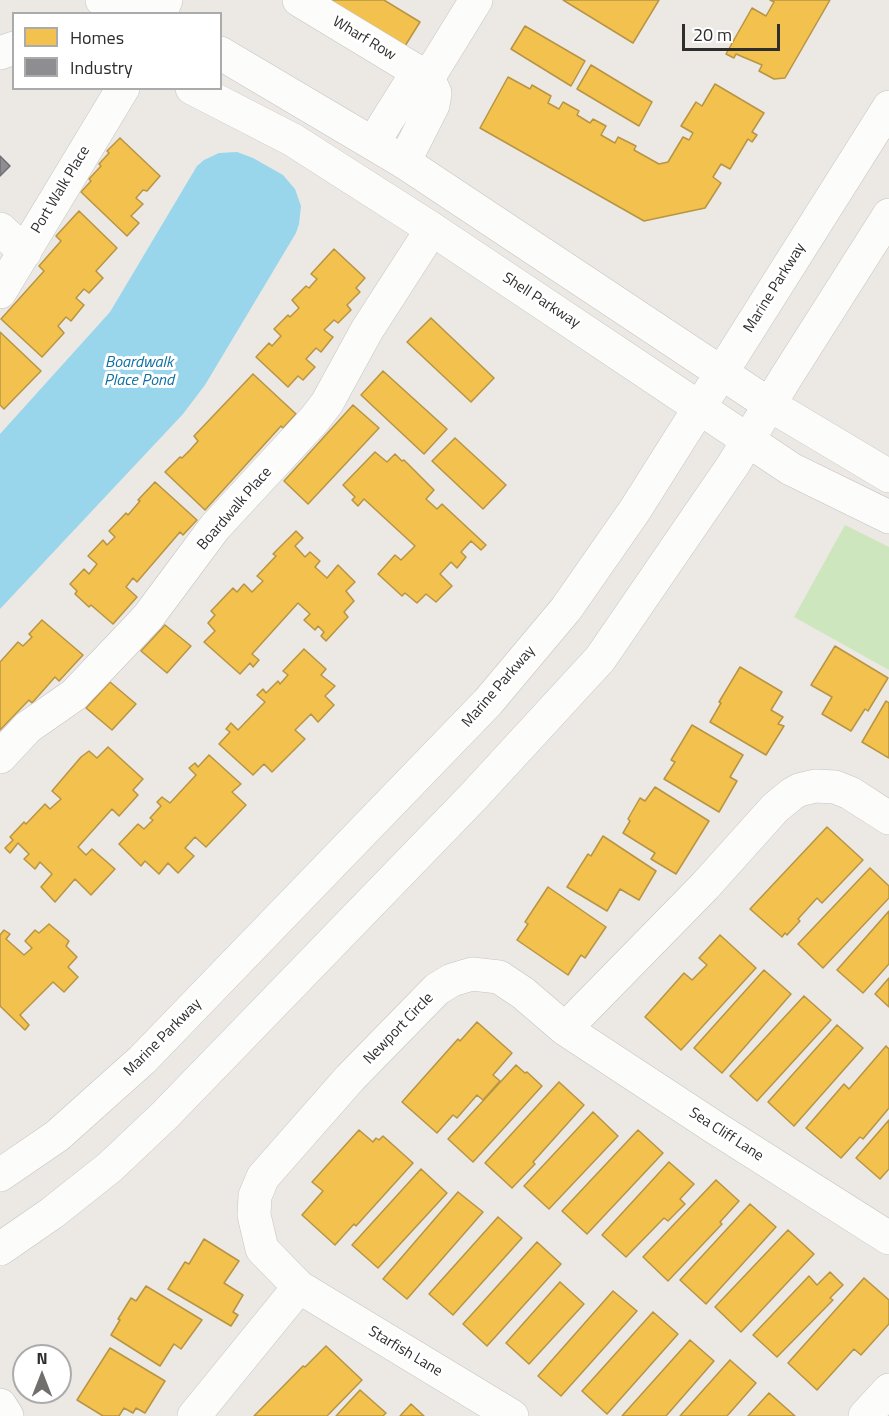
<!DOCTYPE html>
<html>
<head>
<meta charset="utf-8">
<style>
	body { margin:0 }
	#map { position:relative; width:889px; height:1416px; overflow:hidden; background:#ece8e4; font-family:"Titillium Web",sans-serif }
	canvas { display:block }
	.legend { position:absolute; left:12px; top:12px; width:210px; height:78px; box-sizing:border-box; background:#fff; border:2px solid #ababab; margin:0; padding:8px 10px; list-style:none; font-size:18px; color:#2e2e2e }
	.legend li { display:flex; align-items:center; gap:12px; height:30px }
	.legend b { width:30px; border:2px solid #ababab }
	.north { position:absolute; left:12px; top:1344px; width:60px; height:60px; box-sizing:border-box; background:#fff; border:2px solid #ababab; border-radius:50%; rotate:0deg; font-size:16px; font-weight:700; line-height:24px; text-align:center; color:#2e2e2e }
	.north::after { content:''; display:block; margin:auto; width:21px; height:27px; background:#706f6e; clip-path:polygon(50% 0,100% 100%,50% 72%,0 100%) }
	.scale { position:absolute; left:682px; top:24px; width:98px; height:27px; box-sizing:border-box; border:3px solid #2e2e2e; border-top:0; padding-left:8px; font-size:18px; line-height:21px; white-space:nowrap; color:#2e2e2e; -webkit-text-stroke:4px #fff; paint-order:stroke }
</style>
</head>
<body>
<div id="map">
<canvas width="889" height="1416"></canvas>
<ul class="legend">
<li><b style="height:16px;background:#f2c14e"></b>Homes</li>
<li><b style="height:16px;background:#8d8d92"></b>Industry</li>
</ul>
<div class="north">N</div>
<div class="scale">20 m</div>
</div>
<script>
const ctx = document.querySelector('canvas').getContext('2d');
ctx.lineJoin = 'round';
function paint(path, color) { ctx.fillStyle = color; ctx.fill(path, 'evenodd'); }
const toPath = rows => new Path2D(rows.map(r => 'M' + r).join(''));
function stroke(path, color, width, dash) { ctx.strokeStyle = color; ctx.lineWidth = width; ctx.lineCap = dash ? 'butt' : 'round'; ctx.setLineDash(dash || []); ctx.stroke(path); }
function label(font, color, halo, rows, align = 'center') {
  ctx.font = font + ' "Titillium Web",sans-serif'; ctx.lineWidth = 6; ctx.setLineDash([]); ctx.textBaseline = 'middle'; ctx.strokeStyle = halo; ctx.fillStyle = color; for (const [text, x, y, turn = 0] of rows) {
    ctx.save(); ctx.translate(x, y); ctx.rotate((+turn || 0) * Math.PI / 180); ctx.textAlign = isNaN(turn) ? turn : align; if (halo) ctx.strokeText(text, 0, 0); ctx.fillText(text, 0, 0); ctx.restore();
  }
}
paint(toPath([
	[845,525,889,547,889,670,794,617]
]), '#cee6be');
paint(toPath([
	[237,152,253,158,283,175,295,189,301,206,299,224,296,233,205,385,183,414,0,609,0,434,110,312,197,166,204,160,219,153]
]), '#99d6ec');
const homes = toPath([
	[332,0,384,0,420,22,405,46,331,2,332,0],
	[563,0,659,0,633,43,563,0],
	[770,0,830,0,785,78,774,79,759,71,762,65,736,54,734,58,726,54,752,8,766,16,774,2,770,0],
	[525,26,585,61,571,86,511,49,525,26],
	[591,65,652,102,639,126,577,89,591,65],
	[508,77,530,89,532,85,551,96,548,103,559,109,563,102,579,111,577,115,590,123,593,119,606,126,601,135,615,143,618,137,636,146,634,150,659,164,668,162,683,137,689,140,693,133,681,126,696,102,702,106,715,84,764,113,752,132,757,135,752,142,748,139,730,169,721,164,713,177,721,183,705,208,644,221,480,128,508,77],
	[120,138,160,176,147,191,143,190,136,198,143,204,131,216,139,223,127,236,81,192,91,181,89,179,101,166,99,164,109,153,107,151,120,138],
	[79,211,117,248,96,271,103,278,89,293,84,289,76,298,84,305,71,321,66,317,58,326,64,333,42,357,1,319,44,271,39,266,61,241,56,236,79,211],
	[334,249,365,278,356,288,360,292,347,305,351,310,338,323,334,320,324,330,333,337,321,352,316,348,306,359,315,367,303,380,298,376,288,387,256,357,269,343,272,346,281,336,274,329,288,315,290,317,299,308,292,300,306,286,309,288,317,279,311,274,334,249],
	[431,318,494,378,471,402,407,342,431,318],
	[0,332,41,371,4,409,0,405,0,332],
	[383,371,447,429,424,454,361,395,383,371],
	[253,374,296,414,283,428,281,426,205,510,165,472,180,457,182,458,190,450,198,441,194,436,253,374],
	[353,405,379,428,308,504,284,481,353,405],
	[455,438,506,485,483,509,432,461,455,438],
	[375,452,387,462,395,454,402,461,404,460,434,490,426,499,437,509,442,504,486,545,481,550,471,541,461,552,466,557,457,568,451,562,440,574,452,586,436,602,426,594,417,603,405,593,402,596,378,574,395,555,401,560,415,546,364,499,358,506,352,500,355,497,343,485,375,452],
	[155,482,197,520,183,535,180,532,137,582,133,578,126,587,137,597,113,624,91,605,89,607,75,594,77,591,70,584,84,569,89,574,97,564,88,556,103,540,107,545,115,537,109,531,126,513,128,515,140,501,138,500,155,482],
	[296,531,303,538,295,546,305,557,310,552,320,561,315,567,327,578,338,565,355,582,346,591,354,601,344,612,348,617,326,641,321,636,324,632,318,626,315,630,304,620,310,614,298,603,252,654,259,660,253,667,250,663,240,674,204,642,215,631,208,623,215,615,211,611,233,588,237,592,244,584,252,592,263,581,257,576,276,556,273,554,296,531],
	[42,620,83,655,59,681,55,677,32,703,29,700,0,730,0,662,18,642,23,646,32,637,29,634,42,620],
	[165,625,191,646,167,673,141,651,165,625],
	[835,646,888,678,868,711,865,709,851,731,822,714,832,697,811,685,835,646],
	[304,649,326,669,321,675,335,686,325,696,334,705,318,722,311,714,295,730,305,739,272,772,264,764,253,775,219,744,230,732,226,729,231,723,238,730,265,702,257,695,263,689,266,693,278,681,280,684,288,675,283,671,304,649],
	[740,667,782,692,771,710,783,717,778,724,784,726,766,755,710,722,721,703,719,702,740,667],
	[110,682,136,704,112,730,86,708,110,682],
	[886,701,889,703,889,758,862,742,886,701],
	[692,725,743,755,730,777,737,781,719,812,664,779,675,762,671,760,692,725],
	[108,747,143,779,133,790,138,795,119,816,112,809,78,847,86,855,92,849,115,869,91,895,75,879,55,902,41,887,52,874,40,862,35,869,24,859,29,854,18,843,10,853,5,848,13,840,10,837,24,822,26,824,45,804,50,809,61,799,52,791,81,757,89,751,97,758,108,747],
	[209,755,241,784,232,792,246,805,206,847,195,837,185,848,194,856,178,873,168,863,159,874,145,861,141,866,119,844,138,824,144,829,153,820,150,818,161,806,157,802,162,797,170,803,196,775,189,768,195,763,198,767,209,755],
	[655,787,709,821,676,874,651,859,655,853,623,833,630,821,628,819,640,798,645,801,655,787],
	[827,827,863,860,822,903,817,898,798,919,800,921,787,935,785,933,782,937,750,909,827,827],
	[603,836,656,871,639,900,620,889,607,911,567,887,588,854,591,856,603,836],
	[870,868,889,886,889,898,823,968,798,944,870,868],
	[548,887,606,927,585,958,581,955,568,975,517,940,528,924,525,922,548,887],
	[889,911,889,964,863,993,837,970,889,911],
	[49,924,69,941,66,946,77,957,68,967,78,977,64,992,53,982,20,1015,29,1025,25,1030,0,1006,0,935,4,930,10,934,6,939,24,955,32,948,25,941,35,930,39,933,49,924],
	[720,935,756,968,681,1050,645,1017,684,973,692,980,707,965,699,958,720,935],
	[764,970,791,994,722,1073,694,1048,764,970],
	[889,978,889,1007,875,994,889,978],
	[804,996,831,1020,757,1101,730,1076,804,996],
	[477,1022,512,1053,493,1075,500,1081,483,1100,477,1095,457,1118,453,1115,437,1133,402,1102,458,1039,460,1041,477,1022],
	[837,1025,863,1048,794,1126,768,1102,837,1025],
	[886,1046,889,1049,889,1108,863,1139,860,1137,841,1158,806,1128,844,1084,849,1089,886,1046],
	[516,1065,525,1073,527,1072,542,1086,473,1162,448,1139,516,1065],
	[559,1082,584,1105,533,1162,535,1164,512,1188,485,1163,559,1082],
	[593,1112,618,1136,549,1209,524,1186,593,1112],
	[889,1120,889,1169,880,1179,856,1158,889,1120],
	[359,1130,373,1142,376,1138,379,1140,383,1136,413,1163,356,1226,354,1224,335,1245,302,1215,323,1191,312,1182,359,1130],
	[638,1130,663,1153,587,1234,562,1211,638,1130],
	[669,1162,694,1184,680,1199,685,1204,668,1221,664,1218,626,1257,602,1235,669,1162],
	[421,1169,447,1193,378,1268,352,1245,421,1169],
	[716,1180,739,1201,720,1222,722,1224,668,1281,643,1257,716,1180],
	[458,1192,483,1212,407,1299,383,1279,458,1192],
	[750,1204,776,1227,706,1304,680,1280,750,1204],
	[498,1217,522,1238,453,1315,429,1294,498,1217],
	[788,1230,814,1254,741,1332,715,1307,788,1230],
	[204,1239,239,1261,224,1283,243,1295,233,1312,238,1315,231,1326,168,1289,185,1262,189,1264,204,1239],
	[537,1242,561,1264,487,1346,463,1324,537,1242],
	[830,1272,843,1285,830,1298,833,1300,777,1357,753,1335,809,1276,817,1285,830,1272],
	[864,1278,889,1300,889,1324,861,1355,854,1349,817,1390,788,1363,864,1278],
	[560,1282,584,1304,529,1364,506,1343,560,1282],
	[146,1286,202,1320,181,1349,174,1344,160,1366,111,1335,120,1320,118,1319,131,1298,136,1301,146,1286],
	[613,1291,637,1311,561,1396,538,1376,613,1291],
	[653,1312,678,1334,607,1414,582,1391,653,1312],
	[690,1340,714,1361,666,1416,622,1416,690,1340],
	[326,1346,362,1380,327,1416,254,1416,303,1366,305,1367,326,1346],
	[110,1348,165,1381,145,1413,136,1408,133,1413,124,1408,119,1416,103,1416,77,1400,110,1348],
	[730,1360,756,1383,727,1416,680,1416,730,1360],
	[360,1390,386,1413,383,1416,336,1416,360,1390],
	[769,1393,795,1416,748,1416,769,1393],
	[411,1404,424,1416,400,1416,411,1404]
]);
paint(homes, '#f2c14e');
stroke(homes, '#b79544', 1.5);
const industry = toPath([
	[0,156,10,166,0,176,0,156]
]);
paint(industry, '#8d8d92');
stroke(industry, '#707074', 1.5);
const minor = toPath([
	[299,0,428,78,435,93,433,105,404,162],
	[160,14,166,0],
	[428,78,476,0],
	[373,143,418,71],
	[0,229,25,252],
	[0,292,123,88],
	[0,757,28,727,74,695,133,633,148,617,215,527,314,420,327,403,367,330,432,229],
	[565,1029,714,1127,889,1238],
	[299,1287,512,1416],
	[0,1405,7,1416],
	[194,1416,299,1287,262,1249,254,1215,255,1196,263,1177,350,1078,437,989,452,980,472,974,499,977,523,993,565,1029,705,886,775,808,792,794,799,790,815,786,835,787,850,793,889,818],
	[865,1416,889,1390]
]);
const tertiary = toPath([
	[102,0,140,14],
	[0,53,14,48],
	[220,53,404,162,770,405,889,476],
	[192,88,293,140,432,229,791,469,889,517]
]);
const secondary = toPath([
	[0,1175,57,1136,142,1060,488,702,566,609,635,510,889,107],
	[0,1249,52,1213,110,1167,165,1115,472,798,600,659,733,465,785,379,889,215]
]);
stroke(minor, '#c5c4c5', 34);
stroke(tertiary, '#c5c4c5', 34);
stroke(secondary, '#c5c4c5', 34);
stroke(minor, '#fcfcfb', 33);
stroke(tertiary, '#fcfcfb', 33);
stroke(secondary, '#fcfcfb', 33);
label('15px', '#2e2e2e', '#fff', [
	["Wharf Row",364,39,31],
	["Port Walk Place",61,190,-59],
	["Marine Parkway",775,288,-58],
	["Shell Parkway",541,301,33],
	["Boardwalk Place",235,509,-49],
	["Marine Parkway",499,687,-49],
	["Newport Circle",399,1029,-46],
	["Marine Parkway",163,1038,-45],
	["Sea Cliff Lane",726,1135,33],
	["Starfish Lane",405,1352,31]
]);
label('italic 16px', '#0d6fa3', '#fff', [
	["Boardwalk",139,363],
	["Place Pond",139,381]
]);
</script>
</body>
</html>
